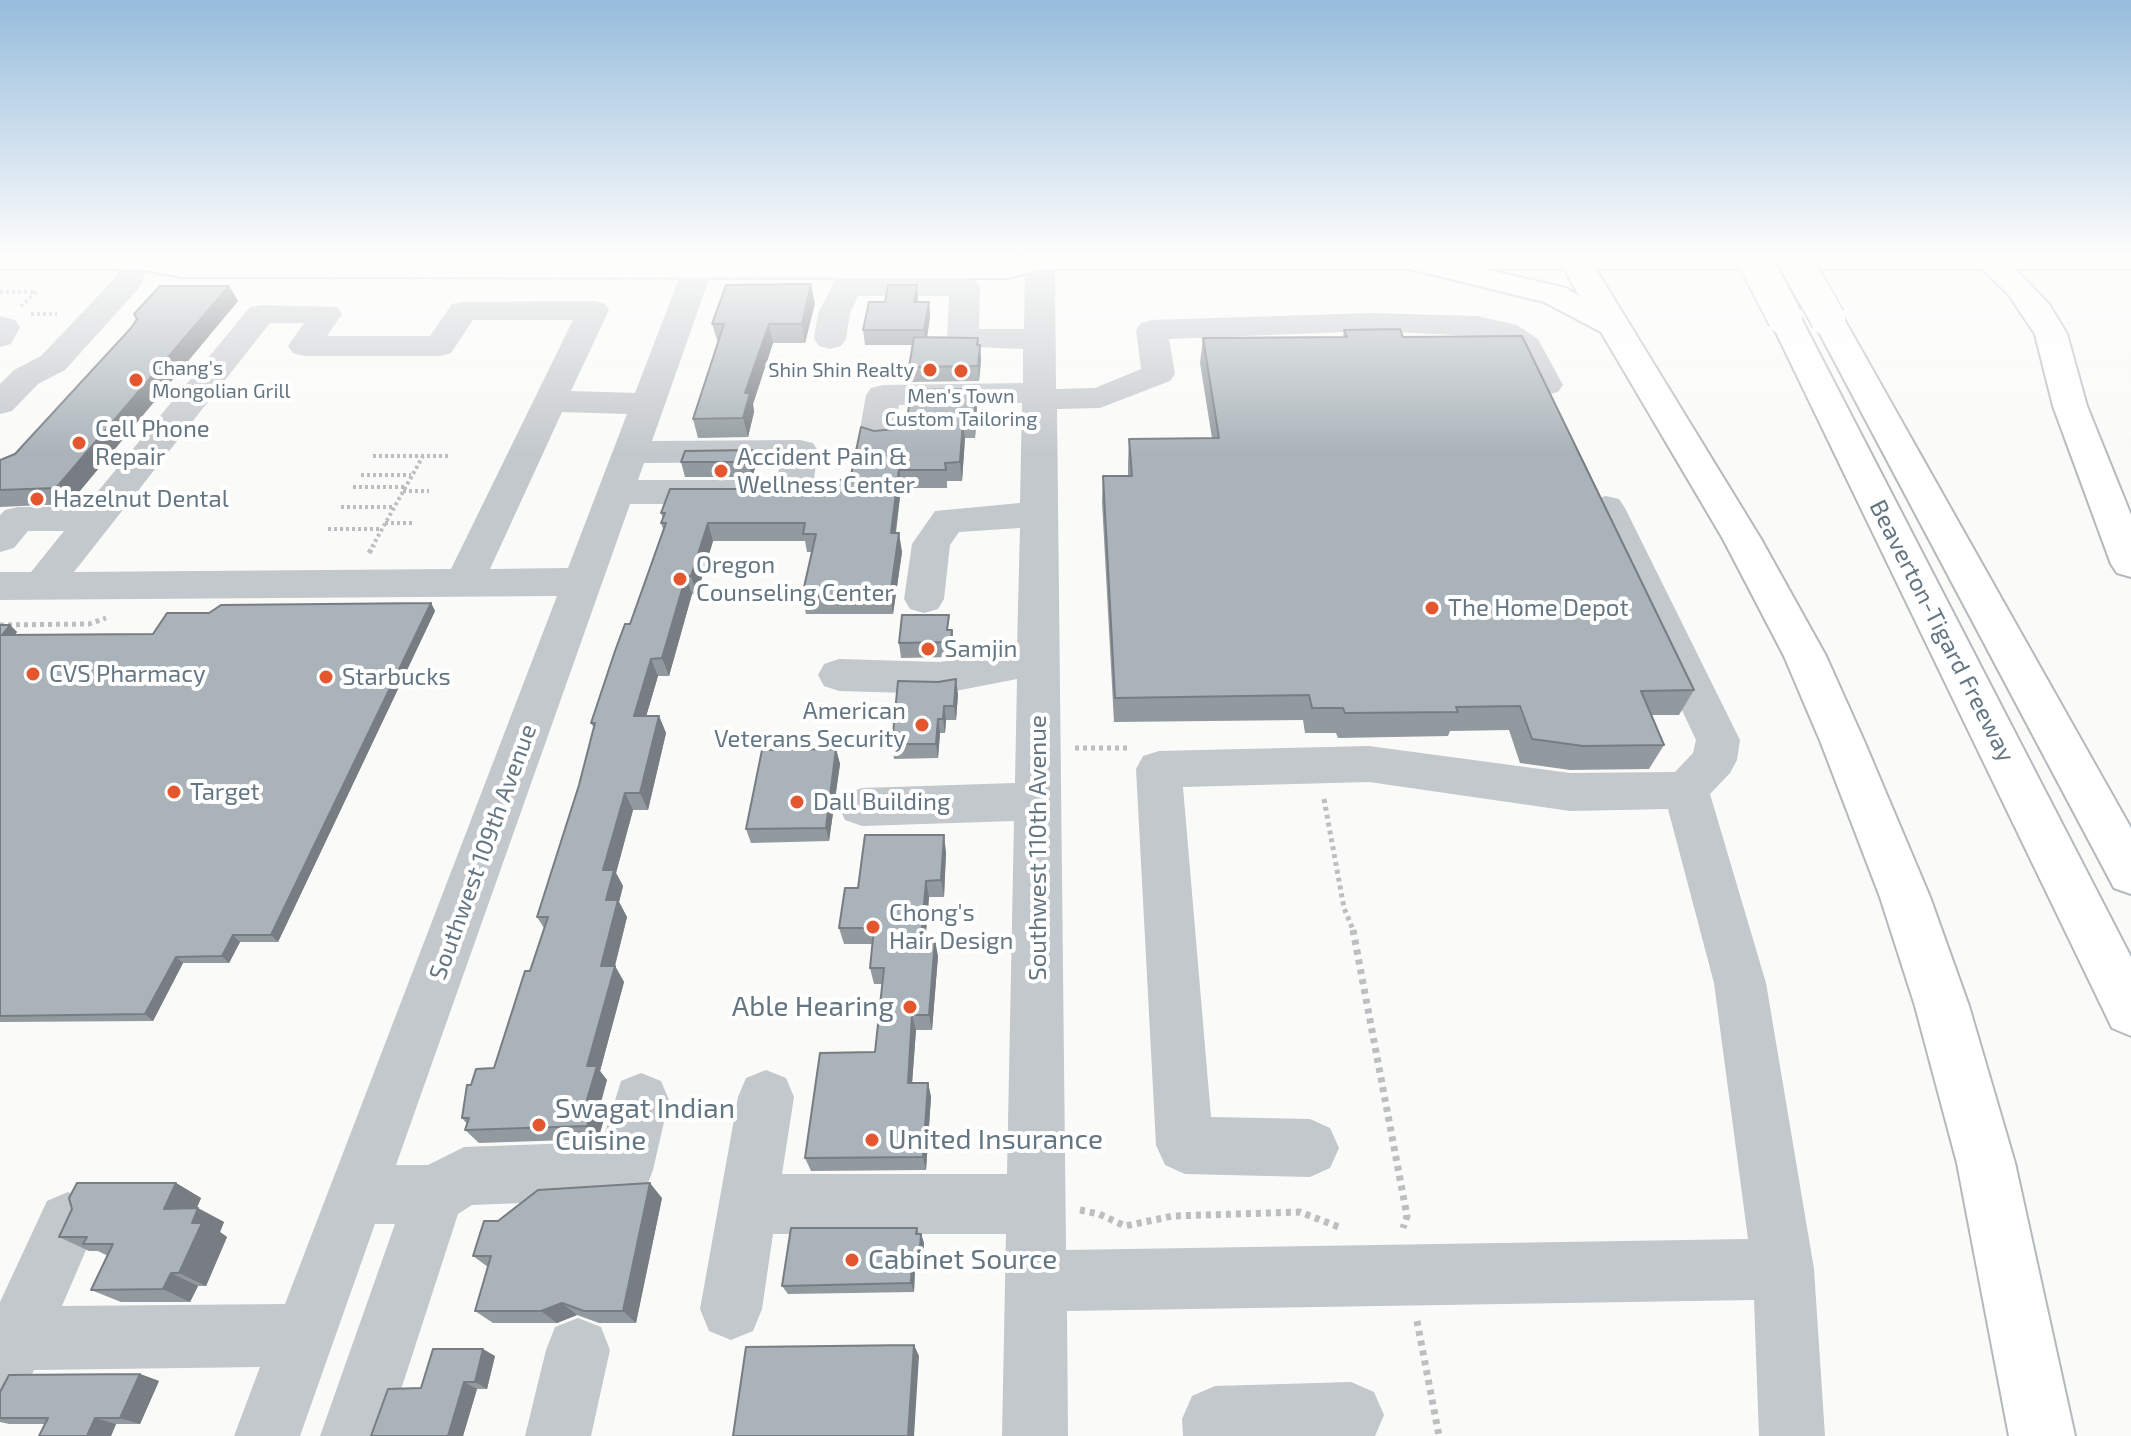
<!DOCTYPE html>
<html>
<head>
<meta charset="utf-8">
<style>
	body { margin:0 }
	canvas { display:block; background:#fafaf8 }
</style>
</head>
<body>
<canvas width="2131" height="1436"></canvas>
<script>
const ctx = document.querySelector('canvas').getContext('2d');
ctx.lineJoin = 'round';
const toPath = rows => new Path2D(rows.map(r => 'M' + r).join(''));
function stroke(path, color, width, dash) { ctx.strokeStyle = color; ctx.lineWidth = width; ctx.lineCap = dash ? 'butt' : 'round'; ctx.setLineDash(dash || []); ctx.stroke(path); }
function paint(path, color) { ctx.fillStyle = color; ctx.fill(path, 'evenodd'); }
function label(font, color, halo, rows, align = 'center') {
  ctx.font = font + ' "Exo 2",sans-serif'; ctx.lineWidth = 8; ctx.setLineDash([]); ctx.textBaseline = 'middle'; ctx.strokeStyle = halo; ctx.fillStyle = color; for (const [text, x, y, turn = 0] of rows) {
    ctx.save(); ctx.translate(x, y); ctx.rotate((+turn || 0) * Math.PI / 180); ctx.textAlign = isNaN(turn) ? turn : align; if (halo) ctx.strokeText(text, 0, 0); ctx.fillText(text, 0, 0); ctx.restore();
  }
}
const major = toPath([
	[0,253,177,253,178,258,182,259,1007,260,1033,253,2131,253,2131,269,1041,269,1008,278,182,277,137,269,0,269,0,253]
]);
const highway = toPath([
	[1415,253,1566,288,1579,296,1556,253,1586,253,1761,539,1826,656,1865,743,1930,897,1969,1006,2015,1163,2075,1436,2009,1436,1957,1163,1915,1006,1880,897,1821,743,1784,656,1723,539,1601,332,1544,302,1402,267,1397,261,1402,255,1415,253],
	[1967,253,1999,253,2049,304,2067,334,2087,406,2131,515,2131,577,2117,573,2111,564,2053,406,2035,334,2008,294,1967,253],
	[2065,253,2114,253,2122,260,2117,266,2107,269,2070,259,2065,253],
	[1785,309,1796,311,1801,318,2131,957,2131,1036,2112,1028,1769,318,1774,311,1785,309],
	[1828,310,1839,312,1844,319,2131,828,2131,894,2114,888,1812,319,1817,312,1828,310]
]);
stroke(major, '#b5babe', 4);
stroke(highway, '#b4b9bd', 4);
stroke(toPath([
	[0,292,36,292,19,308],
	[31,314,57,314],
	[373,456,448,456],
	[361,475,411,475],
	[353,487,404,487],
	[403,491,429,491],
	[341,507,394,507],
	[385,523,412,523],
	[328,529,382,529],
	[372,547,423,456]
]), '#bbbfc2', 4, [3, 3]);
stroke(toPath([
	[369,553,374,545],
	[0,625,89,624,106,618],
	[1075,748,1129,748],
	[1324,799,1344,908,1354,932]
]), '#bbbfc2', 5, [4, 4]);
stroke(toPath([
	[1353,930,1407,1216,1403,1228],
	[1080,1210,1099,1214,1125,1226,1173,1216,1300,1212,1339,1227],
	[1417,1321,1439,1436]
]), '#bbbfc2', 7, [5, 5]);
paint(toPath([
	[1033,253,1050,254,1055,260,1056,389,1095,388,1141,369,1136,330,1141,323,1152,320,1371,313,1477,316,1517,325,1538,339,1563,385,1558,392,1546,395,1534,392,1513,351,1496,339,1477,336,1371,331,1169,339,1175,374,1170,381,1100,408,1057,409,1066,1250,1748,1239,1714,983,1668,809,1570,811,1369,782,1183,787,1211,1117,1310,1119,1330,1128,1339,1148,1330,1168,1310,1177,1185,1174,1165,1165,1156,1145,1136,769,1143,756,1159,751,1369,746,1570,773,1675,772,1693,753,1696,740,1587,508,1593,499,1606,496,1619,499,1625,508,1740,740,1737,760,1730,773,1710,794,1766,983,1814,1269,1825,1436,1759,1436,1754,1300,1067,1311,1068,1436,1002,1436,1006,1234,773,1234,762,1309,753,1331,731,1340,709,1331,700,1309,738,1097,746,1078,766,1070,786,1078,794,1097,782,1174,1007,1174,1014,821,862,826,845,820,839,807,845,794,862,788,1015,783,1017,679,940,694,839,691,824,686,818,675,824,664,839,659,940,662,1017,648,1020,528,959,532,950,545,944,599,938,609,924,613,910,609,904,599,912,544,935,511,1020,503,1022,403,899,405,895,435,889,443,877,446,865,443,859,435,866,395,871,388,883,385,1023,383,1023,349,952,346,947,339,949,296,858,296,850,313,846,339,841,346,830,349,819,346,814,339,818,313,832,287,837,268,841,262,852,259,863,262,867,268,864,278,965,278,976,281,980,287,979,329,1024,329,1025,260,1033,253],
	[127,254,144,253,152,260,139,288,65,370,38,384,12,411,0,414,0,384,14,370,41,356,114,279,127,254],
	[698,259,709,262,713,268,652,441,800,440,813,443,818,451,812,492,807,500,794,504,630,504,396,1165,428,1165,464,1147,602,1142,621,1081,641,1073,661,1081,669,1100,653,1170,645,1191,624,1199,472,1205,458,1214,386,1436,320,1436,395,1224,375,1224,300,1436,234,1436,260,1367,34,1370,23,1393,0,1402,0,1302,47,1201,68,1192,89,1201,98,1222,62,1306,285,1304,557,596,0,600,0,572,31,572,64,531,28,531,14,548,0,552,0,515,5,510,18,507,85,507,250,307,261,305,337,307,342,314,327,336,430,336,452,304,463,302,593,301,604,303,609,310,571,391,635,393,683,268,687,262,698,259],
	[473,320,573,320,451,569,74,572,270,323,304,323,288,346,293,353,304,356,440,356,451,353,473,320],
	[562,412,627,414,568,568,490,569,562,412],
	[780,462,777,480,638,480,644,463,780,462],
	[0,316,15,320,20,327,11,344,0,347,0,316],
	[578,1318,601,1327,610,1350,591,1436,525,1436,546,1350,555,1327,578,1318],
	[1351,1382,1374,1392,1384,1415,1375,1436,1183,1436,1182,1419,1192,1396,1215,1386,1351,1382]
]), '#c3c8cc');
paint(major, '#fff');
paint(highway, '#fff');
const highwayBridge = toPath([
	[1751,253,1785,318],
	[1791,253,1828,319]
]);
stroke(highwayBridge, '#b4b9bd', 37, []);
stroke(highwayBridge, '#fff', 34);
paint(toPath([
	[917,285,918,302,929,302,930,316,927,337,978,338,981,360,979,381,911,382,909,367,912,345,865,345,863,330,885,302],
	[229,286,238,301,69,504,0,507,0,460,15,454],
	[815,303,805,343,773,343,753,404,754,412,748,437,698,438,693,419,718,343,712,324],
	[1344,330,1403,337,1694,690,1679,715,1652,715,1664,745,1649,769,1570,770,1520,763,1509,730,1450,731,1448,736,1338,738,1336,733,1305,733,1303,720,1114,722,1102,502,1103,476,1128,476,1128,464,1129,439,1212,438,1200,363,1203,338,1343,337],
	[976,389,977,407,975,438,965,438,962,481,947,481,947,488,901,488,896,533,902,552,893,614,806,614,802,596,812,552,807,552,805,541,713,541,697,594,692,594,669,676,658,676,646,716,659,716,666,733,648,810,633,810,616,873,623,886,619,902,627,917,615,966,624,982,600,1071,607,1080,599,1109,605,1116,598,1139,479,1143,465,1130,467,1124,462,1118,471,1085,494,1068,530,971,544,928,537,917,579,785,594,728,591,723,630,624,663,529,661,523,663,518,661,513,790,489,850,480,874,431,906,428],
	[752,450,756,465,752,477,685,477,681,462],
	[431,603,435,611,278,942,240,942,229,963,183,963,153,1021,0,1022,0,625,10,625,17,632,15,634,153,634,209,613],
	[950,630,952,630,954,645,953,657,901,658,899,643],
	[958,694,956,720,946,720,945,733,940,733,938,758,894,759,892,744],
	[836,749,840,764,829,841,751,843,746,829],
	[946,852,944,897,929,897,925,940,938,956,932,1030,916,1030,912,1083,928,1083,931,1097,926,1170,811,1171,805,1158,875,1052,882,984,874,984,870,968,872,944,844,944,839,928,858,888],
	[176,1183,201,1198,197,1208,224,1222,220,1232,227,1237,206,1286,198,1286,190,1302,121,1302,91,1290,108,1256,98,1251,89,1251,59,1237],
	[662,1198,636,1323,599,1323,577,1315,557,1323,493,1323,475,1311,488,1267,473,1256,498,1221],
	[917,1228,919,1234,921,1234,924,1243,922,1268,915,1268,914,1292,788,1294,782,1286],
	[495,1356,487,1389,477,1389,463,1436,371,1436,421,1388],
	[140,1374,159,1381,140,1424,116,1424,111,1436,39,1436,45,1424,9,1424,0,1422,0,1392]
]), '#929a9f');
paint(toPath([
	[811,284,815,303,805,343,802,324],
	[917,285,918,299,916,316,914,302],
	[229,286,238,301,69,504,56,488],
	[929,302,930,316,926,345,924,330],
	[769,324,773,343,753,404,754,412,748,437,743,418,745,393],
	[980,345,981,360,979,381,978,366],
	[976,389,977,407,975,438,974,420],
	[963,420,965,438,962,481,960,462],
	[752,450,756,465,752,477,749,462],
	[899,470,901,488,893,552,891,533],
	[708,523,713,541,697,594,691,576],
	[899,533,902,552,893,614,890,596],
	[686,576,692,594,669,676,662,658],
	[431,603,435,611,278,942,271,935],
	[10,625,17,632,9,642,2,635],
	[952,630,954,645,953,657,951,642],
	[651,659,658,676,641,734,634,716],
	[956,679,958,694,956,720,954,706],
	[944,706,946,720,945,733,943,719],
	[659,716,666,733,648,810,640,793],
	[938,719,940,733,938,758,936,744],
	[836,749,840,764,829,841,826,828],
	[625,793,633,810,616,873,623,886,619,902,627,917,614,969,615,966,624,982,600,1071,607,1080,599,1109,605,1116,598,1139,587,1126,587,1066,601,966,606,900,603,870],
	[944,835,946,852,944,897,941,880],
	[926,881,929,897,924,957,921,940],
	[233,935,240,942,229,963,222,956],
	[935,940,938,956,932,1030,929,1015],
	[176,957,183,963,153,1021,145,1014],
	[912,1015,916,1030,911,1097,908,1083],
	[928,1083,931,1097,926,1170,923,1157],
	[176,1183,201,1198,190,1223,164,1209],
	[650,1183,662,1198,636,1323,623,1311],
	[198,1208,224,1222,220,1232,227,1237,206,1286,179,1273,192,1223],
	[921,1234,924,1243,922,1268,919,1259],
	[912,1259,915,1268,914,1292,911,1283],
	[171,1273,198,1286,190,1302,163,1289],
	[562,1303,577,1315,557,1323,541,1311],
	[914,1345,919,1356,914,1436,908,1436],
	[483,1349,495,1356,487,1389,475,1382],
	[140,1374,159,1381,140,1424,120,1418],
	[464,1382,477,1389,463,1436,448,1436],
	[95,1418,116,1424,111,1436,87,1436]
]), '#777d82');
const building = toPath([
	[811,284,802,324,769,324,745,393,750,393,743,418,693,419,724,324,712,324,726,285,811,284],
	[888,285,917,285,914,302,929,302,924,330,863,330,869,302,885,302,888,285],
	[160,286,229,286,56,488,0,490,0,460,15,454,131,328,137,319,134,314,160,286],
	[1400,329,1403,337,1522,336,1694,690,1641,691,1664,745,1583,746,1532,739,1520,706,1456,707,1458,712,1345,713,1343,708,1312,708,1309,695,1115,698,1103,476,1132,476,1129,439,1219,438,1203,338,1347,337,1344,330,1400,329],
	[914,337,978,338,977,345,980,345,978,366,909,367,914,337],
	[976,389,974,420,963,420,960,462,945,463,946,470,899,470,891,533,899,533,890,596,802,596,816,534,803,534,805,523,708,523,691,576,686,576,662,658,651,659,634,716,659,716,640,793,625,793,603,870,614,870,606,900,618,900,601,966,615,966,587,1066,597,1066,586,1103,594,1103,587,1126,465,1130,469,1118,462,1118,467,1085,471,1085,476,1069,494,1068,525,971,530,971,548,917,537,917,579,785,595,723,591,723,615,651,625,624,630,624,666,523,661,523,665,513,661,513,670,489,790,489,808,480,850,480,861,427,874,431,906,428,911,390,976,389],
	[752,450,749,462,681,462,685,451,752,450],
	[431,603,271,935,233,935,222,956,176,957,145,1014,0,1016,0,625,10,625,2,635,153,634,167,613,209,613,221,605,431,603],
	[902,615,949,615,947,630,952,630,951,642,899,643,902,615],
	[956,679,954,706,944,706,943,719,938,719,936,744,892,744,898,681,938,682,956,679],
	[836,749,826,828,746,829,762,750,836,749],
	[865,835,944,835,941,880,926,881,921,940,935,940,929,1015,912,1015,908,1083,928,1083,923,1157,805,1158,820,1053,875,1052,884,968,870,968,874,928,839,928,845,888,858,888,865,835],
	[77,1183,176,1183,164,1209,198,1208,192,1223,202,1223,179,1273,171,1273,163,1289,91,1290,113,1244,83,1244,87,1237,59,1237,72,1209,69,1198,77,1183],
	[650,1183,623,1311,584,1311,562,1303,541,1311,475,1311,491,1256,473,1256,484,1221,498,1221,538,1190,650,1183],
	[791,1228,917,1228,916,1234,921,1234,919,1259,912,1259,911,1283,782,1286,791,1228],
	[914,1345,908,1436,733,1436,746,1347,914,1345],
	[433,1349,483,1349,475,1382,464,1382,448,1436,371,1436,388,1389,421,1388,433,1349],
	[140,1374,120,1418,95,1418,87,1436,39,1436,48,1418,0,1418,0,1392,9,1375,140,1374]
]);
paint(building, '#aab3b9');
stroke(building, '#777d82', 2);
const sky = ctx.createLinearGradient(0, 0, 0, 454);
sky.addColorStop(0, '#96bcdc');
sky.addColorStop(0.56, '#fdfdfc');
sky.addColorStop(1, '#fdfdfc00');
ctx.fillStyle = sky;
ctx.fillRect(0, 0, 2131, 454);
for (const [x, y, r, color] of [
	[930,370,8,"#e4572e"],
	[961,371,8,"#e4572e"],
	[136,380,8,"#e4572e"],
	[79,443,8,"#e4572e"],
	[721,471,8,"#e4572e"],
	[37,499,8,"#e4572e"],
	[680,579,8,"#e4572e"],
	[1432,608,8,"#e4572e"],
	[928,649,8,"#e4572e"],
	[33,674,8,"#e4572e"],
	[326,677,8,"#e4572e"],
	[922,725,8,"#e4572e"],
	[174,792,8,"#e4572e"],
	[797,802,8,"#e4572e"],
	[873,927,8,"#e4572e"],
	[910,1007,8,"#e4572e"],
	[539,1125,8,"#e4572e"],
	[872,1140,8,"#e4572e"],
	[852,1260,8,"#e4572e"]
]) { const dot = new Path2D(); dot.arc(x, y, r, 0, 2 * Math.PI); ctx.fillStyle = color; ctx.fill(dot); stroke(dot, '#fff', 3); }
label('20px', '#657683', '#fff', [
	["Chang's",152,368],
	["Mongolian Grill",152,391],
	["Shin Shin Realty",914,370,"right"],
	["Men's Town",961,396,"center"],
	["Custom Tailoring",961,419,"center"]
], 'left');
label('24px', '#657683', '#fff', [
	["Cell Phone",95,429],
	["Repair",95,457],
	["Accident Pain &",737,457],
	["Wellness Center",737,485],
	["Hazelnut Dental",53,499],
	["Oregon",696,565],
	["Counseling Center",696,593],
	["The Home Depot",1448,608],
	["Samjin",944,649],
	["CVS Pharmacy",49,674],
	["Starbucks",342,677],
	["American",906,711,"right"],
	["Veterans Security",906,739,"right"],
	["Target",190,792],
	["Dall Building",813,802],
	["Chong's",889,913],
	["Hair Design",889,941]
], 'left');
label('24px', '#657683', '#fff', [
	["Beaverton-Tigard Freeway",1942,631,63],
	["Southwest 110th Avenue",1038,848,-90],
	["Southwest 109th Avenue",483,852,-70]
]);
label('28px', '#657683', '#fff', [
	["Able Hearing",894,1007,"right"],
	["Swagat Indian",555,1109],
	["Cuisine",555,1141],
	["United Insurance",888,1140],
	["Cabinet Source",868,1260]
], 'left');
</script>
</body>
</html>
